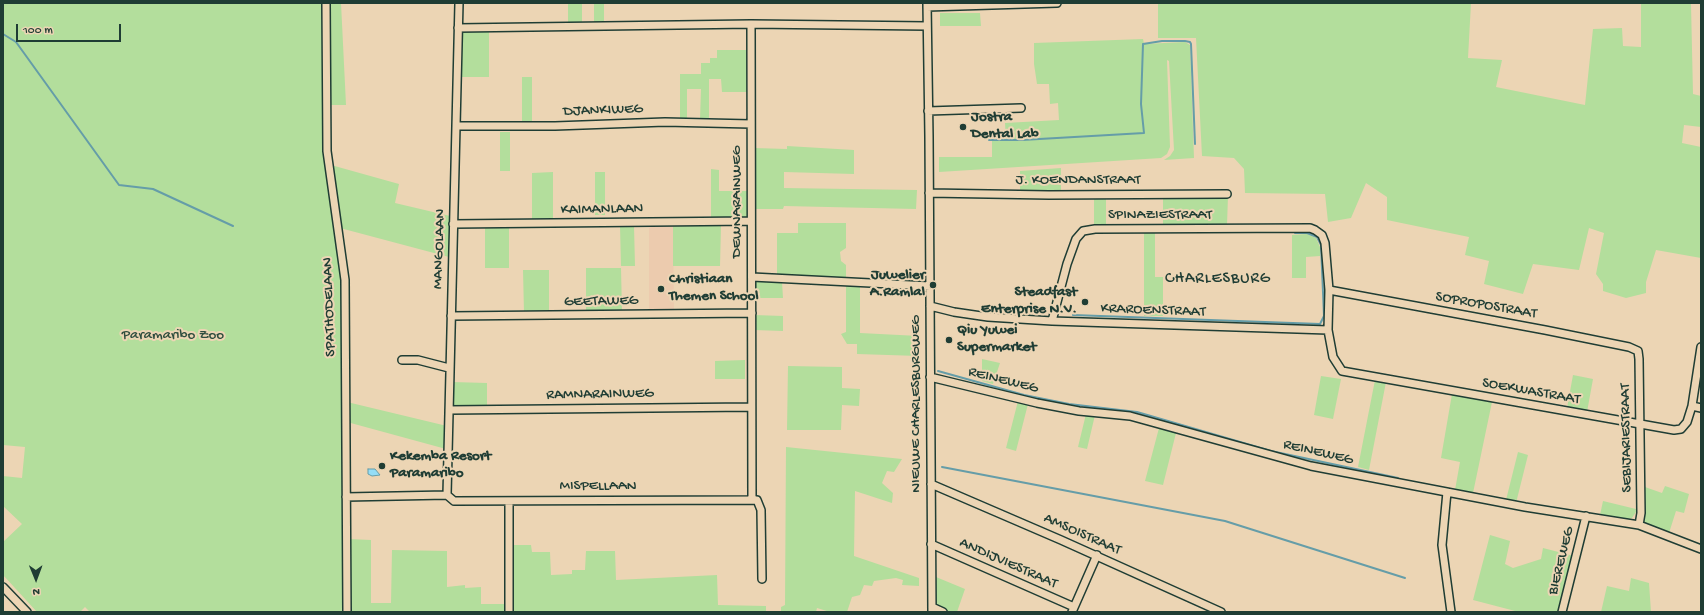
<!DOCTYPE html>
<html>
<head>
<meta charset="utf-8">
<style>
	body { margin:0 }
	#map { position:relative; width:1704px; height:615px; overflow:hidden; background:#ecd5b4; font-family:"Gochi Hand",sans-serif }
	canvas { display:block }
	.frame { position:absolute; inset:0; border:4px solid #1f3d34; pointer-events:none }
	.north { position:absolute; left:16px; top:559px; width:40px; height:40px; -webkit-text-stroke:3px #ecd5b4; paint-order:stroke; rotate:179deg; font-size:11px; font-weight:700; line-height:16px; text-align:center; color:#1f3d34 }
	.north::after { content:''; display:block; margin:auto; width:14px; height:18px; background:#1f3d34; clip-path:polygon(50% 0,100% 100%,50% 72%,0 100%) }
	.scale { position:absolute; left:16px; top:24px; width:105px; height:18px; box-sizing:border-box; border:2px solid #1f3d34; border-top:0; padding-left:5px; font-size:12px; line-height:14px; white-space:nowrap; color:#1f3d34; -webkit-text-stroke:3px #ecd5b4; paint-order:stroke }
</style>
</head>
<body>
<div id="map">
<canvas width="1704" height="615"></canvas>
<div class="frame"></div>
<div class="north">N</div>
<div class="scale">100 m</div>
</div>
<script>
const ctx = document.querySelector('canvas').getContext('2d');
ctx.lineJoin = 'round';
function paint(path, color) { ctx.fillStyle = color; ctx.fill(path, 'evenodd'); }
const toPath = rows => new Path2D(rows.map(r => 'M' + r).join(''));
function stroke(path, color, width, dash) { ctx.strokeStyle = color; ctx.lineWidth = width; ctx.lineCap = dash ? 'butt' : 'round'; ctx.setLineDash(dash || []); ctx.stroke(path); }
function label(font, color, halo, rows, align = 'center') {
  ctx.font = font + ' "Gochi Hand",sans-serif'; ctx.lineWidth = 4; ctx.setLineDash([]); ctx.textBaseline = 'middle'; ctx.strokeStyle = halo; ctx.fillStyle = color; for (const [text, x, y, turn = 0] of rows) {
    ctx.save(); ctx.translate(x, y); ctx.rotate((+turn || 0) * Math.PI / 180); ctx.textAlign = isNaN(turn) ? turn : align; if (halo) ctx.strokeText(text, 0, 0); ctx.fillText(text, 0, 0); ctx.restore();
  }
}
paint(toPath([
	[649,226,673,226,674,311,649,312]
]), '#eccbae');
paint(toPath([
	[3,3,323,3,324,147,343,280,343,612,90,612,85,607,80,612,37,612,3,575,3,542,22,524,3,506,3,476,22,478,25,447,3,445],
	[328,3,341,3,346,105,328,105],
	[568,3,582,3,582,23,568,23],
	[594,3,604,3,604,24,594,24],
	[1158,3,1471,3,1468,58,1502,60,1496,87,1585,105,1593,29,1622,28,1623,46,1641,47,1641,3,1691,4,1693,94,1701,96,1701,127,1684,125,1682,143,1701,147,1701,258,1656,250,1646,282,1646,293,1626,298,1603,291,1603,284,1596,274,1604,233,1589,228,1579,270,1533,264,1523,294,1484,284,1489,261,1465,255,1469,237,1387,220,1387,197,1366,183,1351,218,1328,222,1325,194,1245,193,1244,169,1234,158,1202,156,1196,38,1158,38],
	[940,13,980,13,981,26,940,26],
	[463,31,489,31,489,77,459,77,461,32],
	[1143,39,1144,44,1185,42,1190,45,1194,158,1164,160,1170,156,1174,150,1169,61,1167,60,1170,147,1167,154,1161,158,939,172,939,157,992,157,992,140,1006,140,1005,123,1059,120,1058,103,1050,104,1049,84,1037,84,1034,64,1034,43],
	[717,50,749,50,748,92,722,92,721,79,709,79,709,120,700,120,701,89,687,89,687,120,680,120,680,74,701,74,701,63,710,63,710,58,717,58],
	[522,77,532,77,532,123,522,123],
	[500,132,510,132,510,171,500,171],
	[787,146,854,150,854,174,784,172,784,188,917,190,916,209,784,206,783,209,755,209,754,148,787,149],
	[331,165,399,184,395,203,450,216,449,257,340,228],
	[1061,168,1061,193,1020,193,1020,171],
	[711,169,719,170,719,191,748,191,747,217,745,219,711,219],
	[553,172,553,221,532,221,532,173],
	[595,172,605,172,605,215,595,215],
	[1163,196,1228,196,1227,225,1163,225],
	[1106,197,1106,225,1094,224,1094,198],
	[798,223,846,223,846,248,840,252,841,261,846,265,846,279,777,276,777,233,798,233],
	[721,225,720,266,673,266,673,226],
	[485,226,509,226,509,268,485,268],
	[620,226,634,226,635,266,621,266],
	[1144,231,1155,231,1155,277,1163,277,1163,316,1144,316],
	[1307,234,1316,238,1320,247,1320,256,1306,257,1306,278,1292,278,1292,235],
	[586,268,621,268,622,312,586,313],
	[523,270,549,270,549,313,524,313],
	[757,280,782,282,783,298,754,298,755,282],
	[846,284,860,285,860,333,919,336,919,356,857,354,857,344,847,344,841,334,846,332],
	[754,315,783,316,783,331,754,330],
	[982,359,1000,363,993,384,982,381],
	[745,360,745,379,715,379,715,361],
	[788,366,842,367,842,388,860,389,859,406,842,405,841,430,787,430],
	[1573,375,1593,379,1587,412,1567,408],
	[1321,376,1341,379,1333,419,1314,415],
	[1375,380,1386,382,1369,470,1358,467],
	[452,382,487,383,487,406,457,408,453,404],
	[1452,394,1492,402,1473,493,1455,490,1460,462,1441,458],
	[1018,401,1028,404,1016,451,1006,448],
	[347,402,447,426,446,449,347,422],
	[1086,414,1095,415,1087,449,1078,447],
	[1159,428,1176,433,1163,485,1145,481],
	[786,447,902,459,894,472,887,471,882,483,893,493,892,503,855,491,854,556,919,578,919,586,902,585,903,580,896,578,874,581,872,586,864,585,860,595,852,597,847,612,830,612,817,608,816,612,781,612,781,607,785,605],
	[1518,452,1528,455,1516,503,1506,500],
	[1665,486,1689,494,1684,513,1676,511,1669,533,1642,522,1644,513,1645,487,1662,493],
	[1603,501,1636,509,1636,512,1632,518,1624,520,1600,515],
	[1490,535,1510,541,1505,564,1513,568,1541,559,1543,548,1574,556,1559,612,1519,612,1473,600],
	[349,539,371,540,371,603,391,603,392,550,447,551,447,587,465,585,465,588,481,587,481,604,513,604,514,545,531,545,532,552,550,552,551,575,572,574,572,570,585,570,586,551,615,551,616,580,717,575,718,605,766,606,766,612,349,612],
	[936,577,965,589,957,612,950,612,936,606],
	[1631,578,1649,583,1651,612,1601,612,1607,586,1629,591]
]), '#b3de9c');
const water = toPath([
	[368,469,375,469,380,475,372,476,368,474,368,469]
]);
paint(water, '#94ddf6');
stroke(water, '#659da8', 1);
stroke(toPath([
	[3,34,16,42,119,185,153,189,233,226],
	[989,140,1022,140,1144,133,1141,104,1143,44,1162,41,1185,41,1190,42,1191,44,1195,144],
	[1073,315,1320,324,1324,316,1321,245,1317,237,1307,233,1295,233],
	[938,371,1024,395,1069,404,1137,412,1271,451,1398,478],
	[942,467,1225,521,1405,578]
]), '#659da8', 2);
const minor = toPath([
	[326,3,327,151,345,280,347,612],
	[927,3,929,137,932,612],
	[927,7,1057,3],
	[751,24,752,500],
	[458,28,751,24,927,26],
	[928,111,1021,108],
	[456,126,555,126,665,122,751,124],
	[929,193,1049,195,1227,194],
	[453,224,751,221],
	[752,277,930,286],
	[1329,290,1545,330,1629,347,1638,351,1639,359,1641,513,1639,525],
	[930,306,954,312,988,317,1052,321,1328,330],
	[451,316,752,313],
	[1052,321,1067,264,1076,239,1083,231,1095,229,1310,228,1315,230,1322,235,1325,243,1329,290,1328,330,1333,357,1342,371,1674,430,1681,429,1687,422,1692,406,1701,408],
	[402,360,418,360,449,368],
	[930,377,1037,403,1079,411,1130,416,1311,466,1525,507,1639,525,1701,549],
	[1692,406,1701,347],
	[449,410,751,407],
	[931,484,1061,540,1221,612],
	[1447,492,1442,545,1451,612],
	[447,495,459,3],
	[447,495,454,501,757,500,761,510,762,579],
	[346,497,447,495],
	[509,501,509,612],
	[931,544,1074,607],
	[3,587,27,612],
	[932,607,943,612],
	[1072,612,1097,555],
	[1562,612,1586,516]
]);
stroke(minor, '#1f3d34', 10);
stroke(minor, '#ecd5b4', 7);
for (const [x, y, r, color] of [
	[963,127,4,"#1f3d34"],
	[933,285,4,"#1f3d34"],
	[661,289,4,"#1f3d34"],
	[1085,302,4,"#1f3d34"],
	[949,340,4,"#1f3d34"],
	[382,466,4,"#1f3d34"]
]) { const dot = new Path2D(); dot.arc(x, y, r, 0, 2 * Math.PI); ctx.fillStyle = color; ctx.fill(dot); stroke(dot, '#ecd5b4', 1.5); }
label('15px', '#1f3d34', '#ecd5b4', [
	["DJANKIWEG",603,111,-2],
	["J. KOENDANSTRAAT",1078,181],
	["DEWNARAINWEG",738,202,-90],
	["KAIMANLAAN",602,210,-1],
	["SPINAZIESTRAAT",1160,216],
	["MANGOLAAN",440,249,-88],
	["GEETAWEG",601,302,-1],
	["SOPROPOSTRAAT",1486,306,10],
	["SPATHODELAAN",330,307,-92],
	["KRAROENSTRAAT",1153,311,2],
	["REINEWEG",1003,381,14],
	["SOEKWASTRAAT",1531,392,10],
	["RAMNARAINWEG",600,395,-1],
	["NIEUWE CHARLESBURGWEG",917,404,-90],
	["SEBIJARIESTRAAT",1627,438,-91],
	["REINEWEG",1318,453,13],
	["MISPELLAAN",598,487],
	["AMSOISTRAAT",1082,535,24],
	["BIEREWEG",1562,561,-76],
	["ANDIJVIESTRAAT",1008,564,24]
]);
label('bold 15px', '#1f3d34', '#ecd5b4', [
	["Jostra",971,118],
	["Dental Lab",971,135],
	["Juwelier",925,276,"right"],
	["A.Ramlal",925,293,"right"],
	["Christiaan",669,280],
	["Themen School",669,297],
	["Steadfast",1077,293,"right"],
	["Enterprise N.V.",1077,310,"right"],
	["Qiu Yuwei",957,331],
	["Supermarket",957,348],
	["Kekemba Resort",390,457],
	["Paramaribo",390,474]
], 'left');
label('15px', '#2e4d3e', '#ecd5b4', [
	["Paramaribo Zoo",173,336]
]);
ctx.letterSpacing = '1px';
label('16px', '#1f3d34', '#ecd5b4', [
	["CHARLESBURG",1218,280]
]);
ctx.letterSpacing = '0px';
</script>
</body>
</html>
